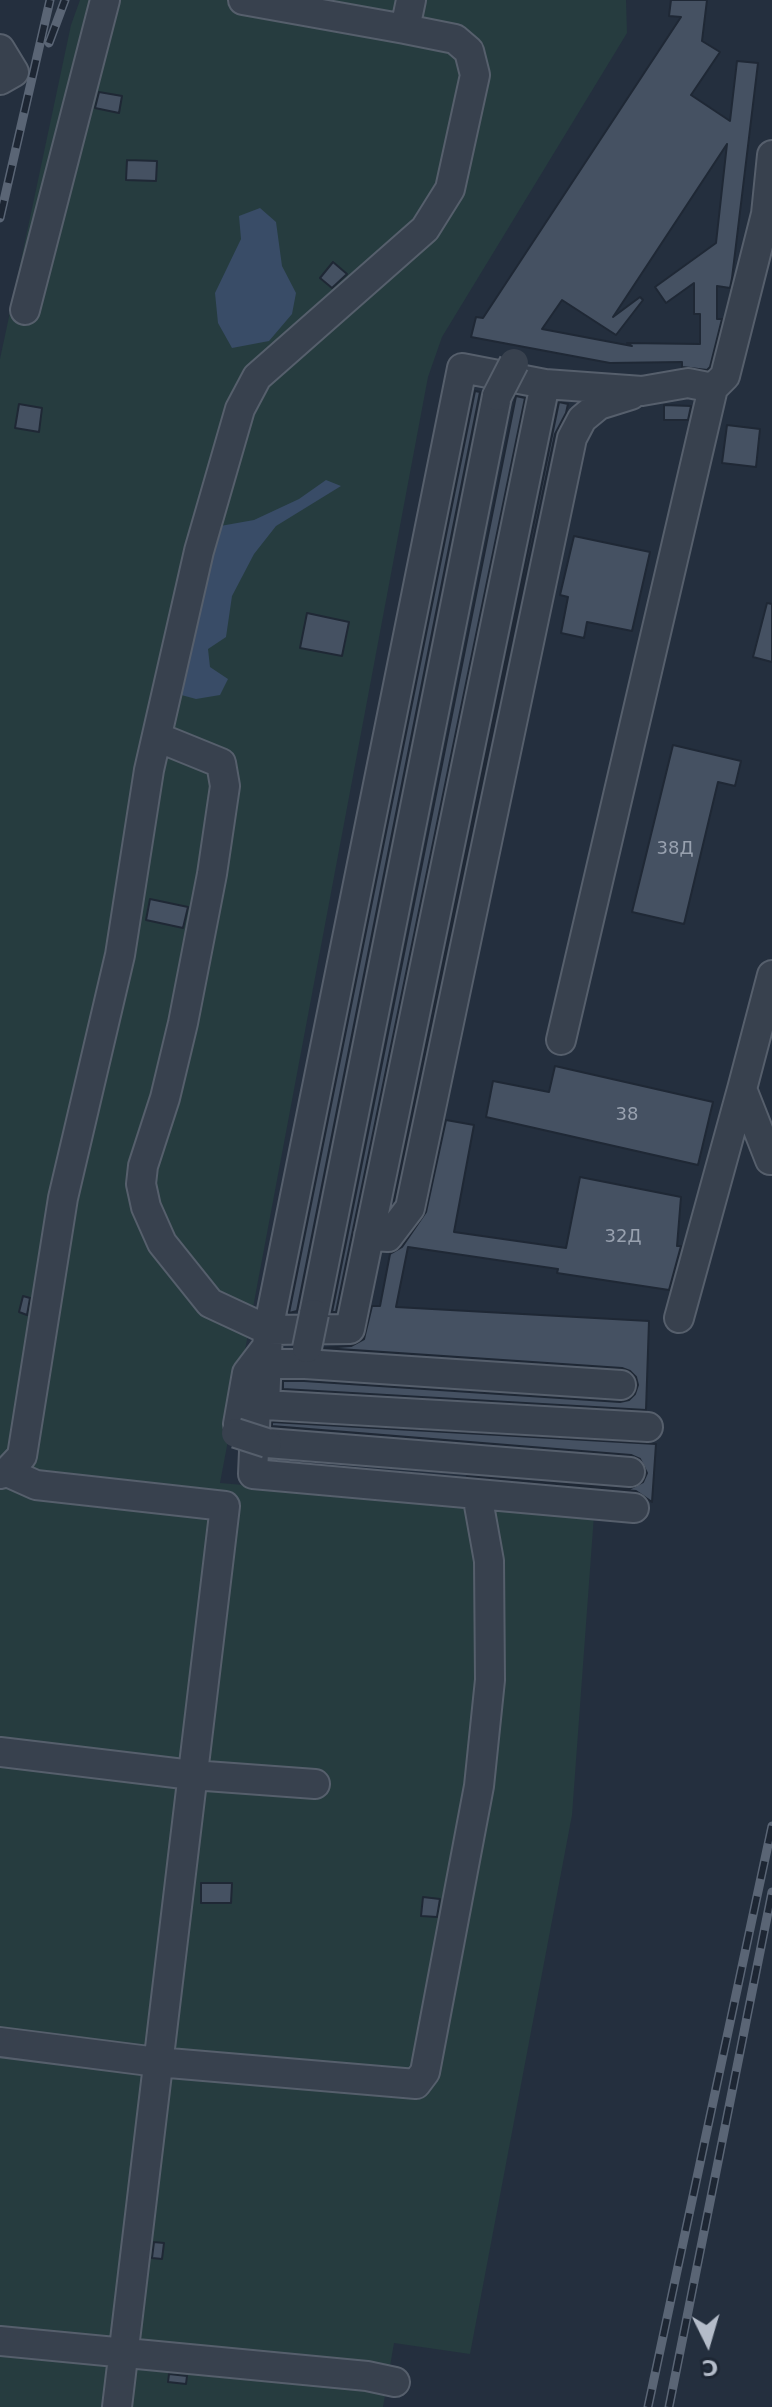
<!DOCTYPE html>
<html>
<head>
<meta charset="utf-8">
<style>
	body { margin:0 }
	#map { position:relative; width:772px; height:2407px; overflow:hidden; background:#242f3e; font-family:"DejaVu Sans",sans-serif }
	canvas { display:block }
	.north { position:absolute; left:668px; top:2303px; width:80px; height:80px; -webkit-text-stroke:6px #1d2633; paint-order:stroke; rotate:175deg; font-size:22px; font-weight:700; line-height:32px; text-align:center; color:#b4bcc9 }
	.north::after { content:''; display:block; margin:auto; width:28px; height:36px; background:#b4bcc9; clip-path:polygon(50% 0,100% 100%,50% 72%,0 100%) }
</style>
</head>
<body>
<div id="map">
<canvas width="772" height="2407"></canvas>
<div class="north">С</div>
</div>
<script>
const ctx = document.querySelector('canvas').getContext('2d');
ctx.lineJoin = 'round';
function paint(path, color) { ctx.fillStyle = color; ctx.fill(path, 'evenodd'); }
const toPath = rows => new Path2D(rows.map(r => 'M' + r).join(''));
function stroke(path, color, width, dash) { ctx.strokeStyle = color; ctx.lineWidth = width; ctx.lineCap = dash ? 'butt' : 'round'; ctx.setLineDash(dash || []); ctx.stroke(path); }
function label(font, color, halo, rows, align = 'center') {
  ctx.font = font + ' "DejaVu Sans",sans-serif'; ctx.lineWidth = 8; ctx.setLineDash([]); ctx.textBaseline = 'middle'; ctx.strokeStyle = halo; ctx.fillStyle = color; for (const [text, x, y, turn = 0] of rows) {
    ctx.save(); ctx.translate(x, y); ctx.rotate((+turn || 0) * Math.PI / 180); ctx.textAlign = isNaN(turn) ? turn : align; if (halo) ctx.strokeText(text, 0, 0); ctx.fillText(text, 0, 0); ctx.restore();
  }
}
paint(toPath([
	[80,0,626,0,627,33,442,337,428,377,220,1483,594,1515,572,1815,470,2354,394,2343,383,2407,0,2407,0,359,71,25]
]), '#263c3f');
paint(toPath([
	[260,208,276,222,282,266,296,293,292,314,269,341,232,348,218,323,215,293,241,239,239,216],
	[326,480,341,486,276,526,254,554,232,596,226,637,208,649,210,667,228,679,220,695,196,699,174,693,209,528,254,520,299,499]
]), '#394c67');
const building = toPath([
	[671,0,707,0,702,41,720,52,691,95,730,121,737,61,758,63,732,278,730,288,717,286,717,319,722,319,710,367,707,370,682,367,682,362,610,363,471,337,476,317,483,318,681,17,669,16,671,0],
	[727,144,716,243,655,287,666,303,694,283,694,314,700,314,700,344,627,343,632,346,542,329,562,300,616,335,643,300,640,297,613,317,727,144],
	[99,92,122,96,119,113,95,108,99,92],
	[127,160,157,161,156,181,126,180,127,160],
	[333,262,347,274,332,288,320,278,333,262],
	[475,391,480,392,297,1311,289,1313,475,391],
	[516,396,525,398,336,1312,332,1312,516,396],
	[559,402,568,404,566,413,555,434,394,1201,559,402],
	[19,404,42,408,39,432,15,428,19,404],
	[664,405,691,406,688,420,664,420,664,405],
	[727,425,760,429,756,467,722,463,727,425],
	[574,536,650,552,632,631,587,622,584,638,561,633,568,597,560,595,574,536],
	[767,603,772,604,772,662,753,657,767,603],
	[307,613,349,622,342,656,300,648,307,613],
	[673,745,741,761,735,786,718,782,684,924,632,912,673,745],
	[150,899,188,907,183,928,146,920,150,899],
	[555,1066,713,1102,698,1165,486,1117,493,1081,549,1092,555,1066],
	[446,1120,474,1125,454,1232,566,1248,580,1177,681,1197,677,1246,681,1246,669,1290,557,1273,558,1269,408,1247,396,1307,649,1321,646,1410,283,1389,283,1381,304,1381,620,1402,629,1400,635,1394,638,1385,636,1377,630,1371,622,1368,324,1348,351,1346,364,1339,372,1306,380,1306,390,1254,402,1247,426,1212,446,1120],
	[23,1296,30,1298,27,1315,19,1312,23,1296],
	[272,1422,656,1444,652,1502,636,1491,467,1476,629,1489,643,1482,647,1473,640,1459,631,1455,272,1426,272,1422],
	[201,1883,232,1883,231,1903,201,1903,201,1883],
	[423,1897,440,1899,437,1917,421,1916,423,1897],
	[154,2242,164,2243,162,2259,152,2258,154,2242],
	[169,2374,187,2376,186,2384,168,2382,169,2374]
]);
paint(building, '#455162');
stroke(building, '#1f2835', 2);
const minor = toPath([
	[243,0,405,29,411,0],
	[0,49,14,72,0,80],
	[25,310,105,0],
	[157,737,221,763,225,786,212,874,183,1023,165,1098,143,1166,141,1184,146,1207,162,1243,210,1303,268,1330,350,1329,545,384],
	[561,1040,713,388],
	[770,1160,742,1089,772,975],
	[369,1236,388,1237,410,1208,572,438,582,419,599,405,631,395],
	[314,1314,497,396],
	[679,1318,742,1089],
	[267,1364,305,1364,621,1385],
	[265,1405,648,1427],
	[238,1424,247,1373,266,1348],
	[267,1443,630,1472],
	[7,1472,36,1485,225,1506,117,2407],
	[0,1474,7,1472,22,1456,63,1198,120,955,149,770,199,551,240,409,257,377,425,229,450,189,475,75,469,51,455,39,405,29],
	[634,1508,253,1474,256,1405,265,1405,268,1330,462,368,545,384,642,391,688,383,713,388,725,376,766,214,772,155],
	[0,1752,192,1775,315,1784],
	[0,2042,157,2062,416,2084,425,2072,479,1786,490,1680,489,1561,477,1494],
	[0,2341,367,2376,395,2382]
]);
stroke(minor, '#565f6c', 32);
stroke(minor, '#38414e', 28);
const rail = toPath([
	[49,43,65,0],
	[0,218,50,0],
	[648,2407,772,1826],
	[669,2407,772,1892]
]);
stroke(rail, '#5a6575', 9);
stroke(rail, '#1d2633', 6, [18]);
const minorBridge = toPath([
	[497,396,514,363],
	[307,1348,314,1314],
	[236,1433,267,1443]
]);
stroke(minorBridge, '#565f6c', 32, []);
stroke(minorBridge, '#38414e', 28);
label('18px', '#98a1af', null, [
	["38Д",675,849],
	["38",627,1115],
	["32Д",623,1237]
]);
</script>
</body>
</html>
